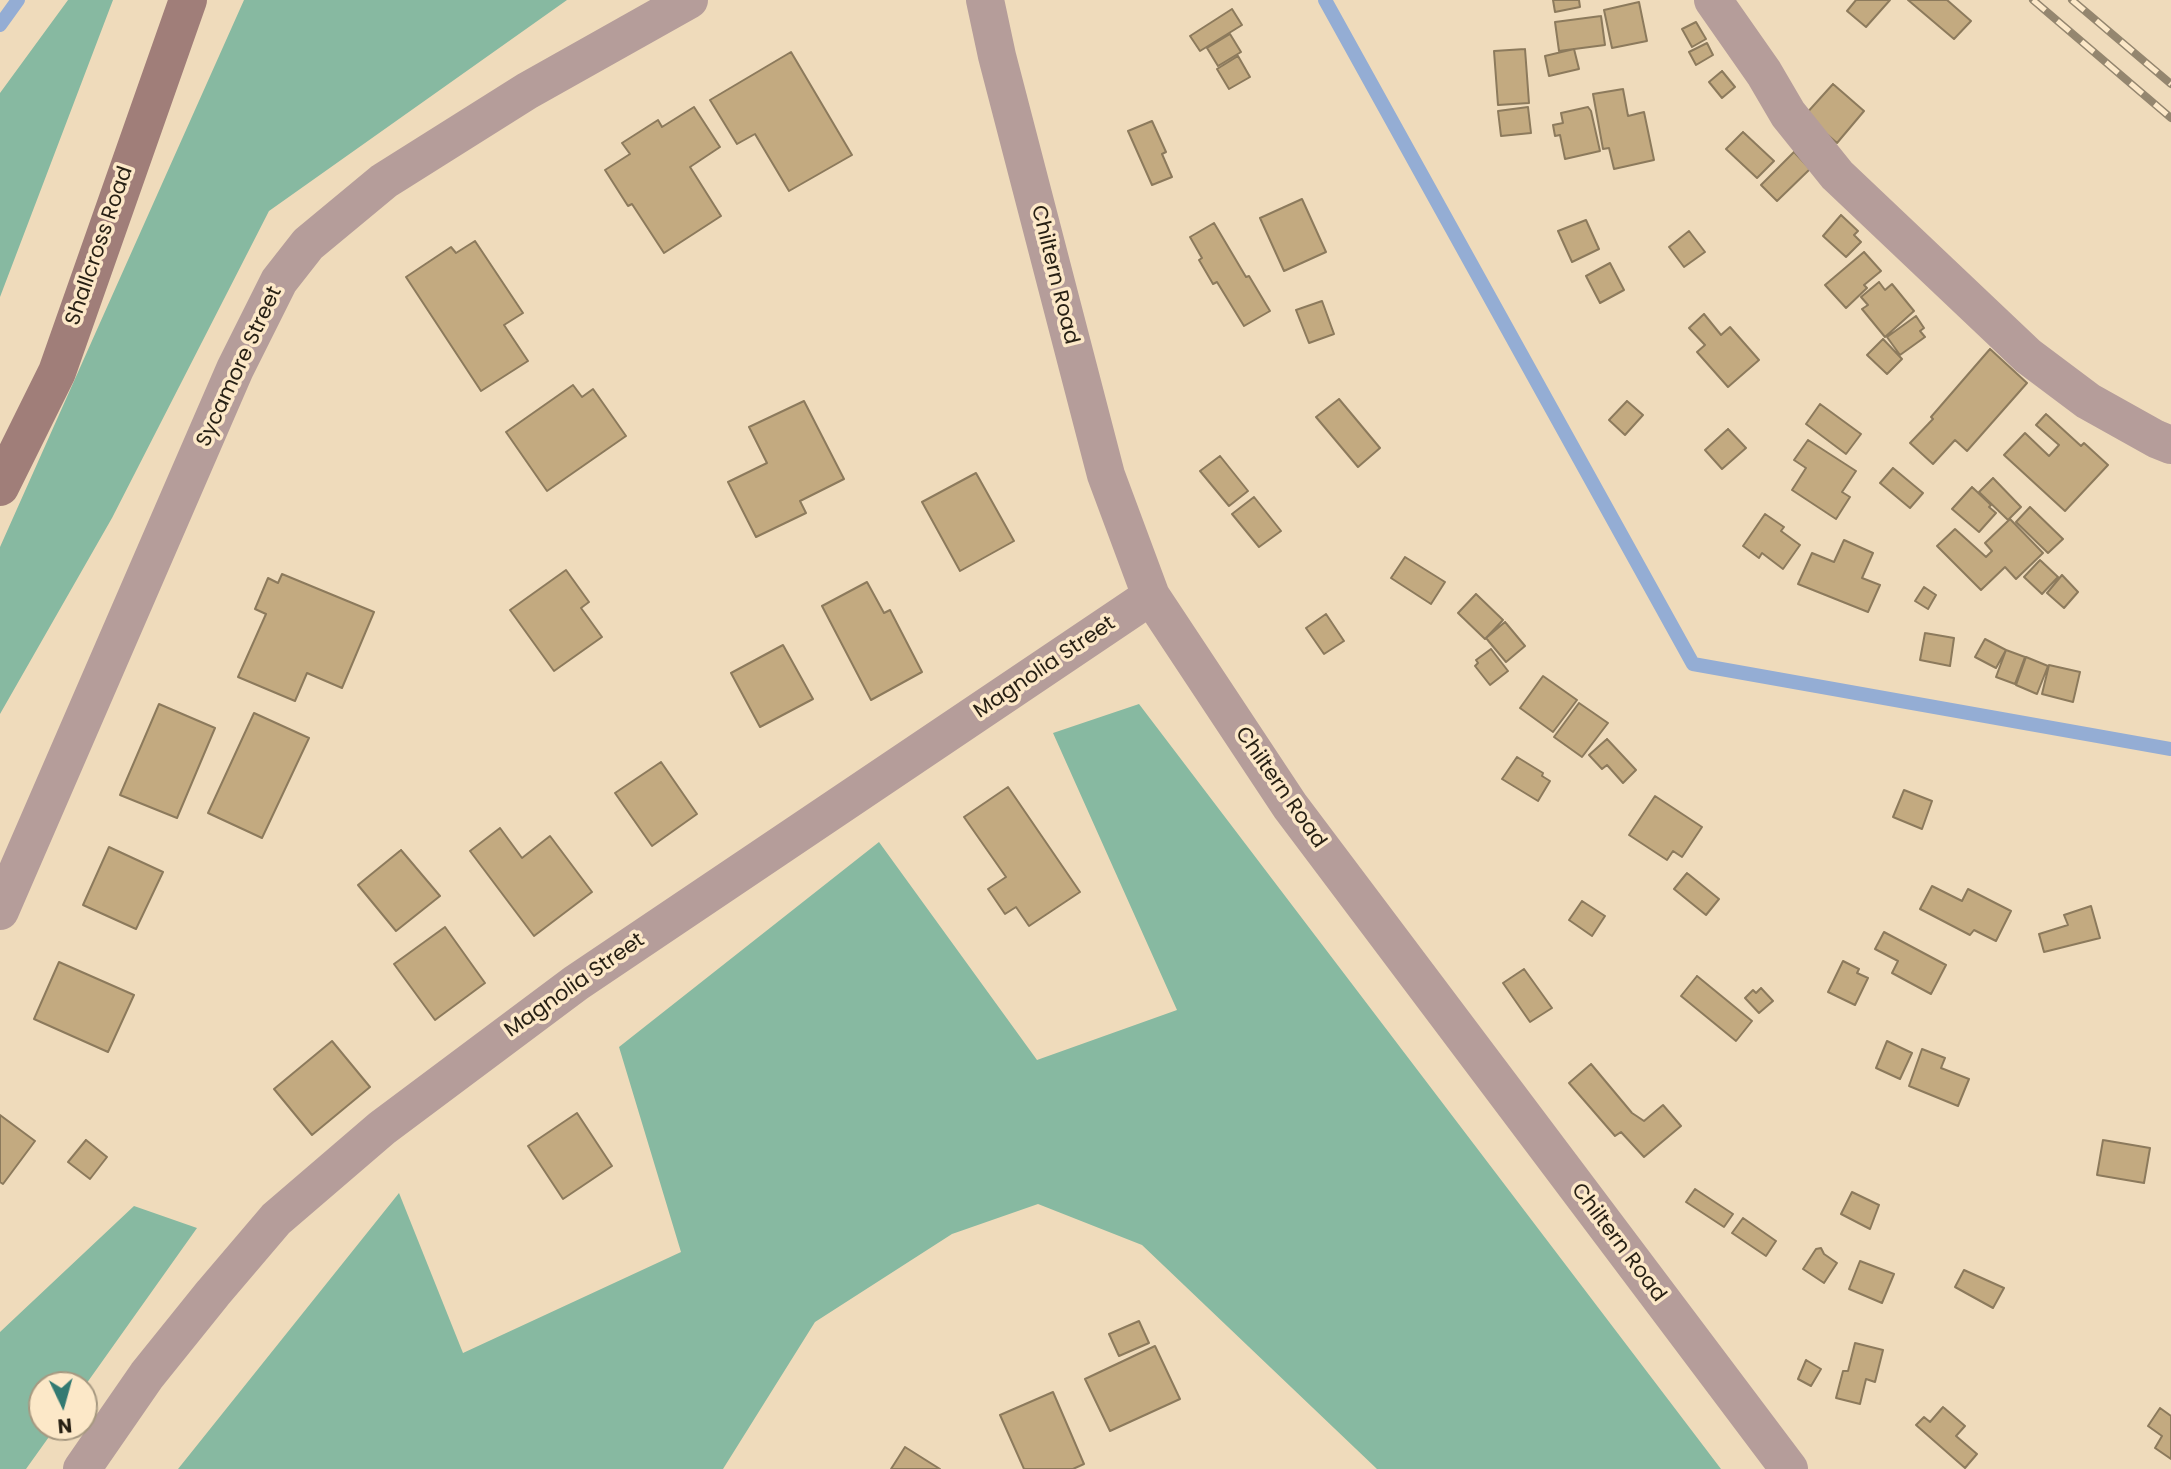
<!DOCTYPE html>
<html>
<head>
<meta charset="utf-8">
<style>
	body { margin:0 }
	#map { position:relative; width:2171px; height:1469px; overflow:hidden; background:#efdbbb; font-family:Poppins,sans-serif }
	canvas { display:block }
	.north { position:absolute; left:28px; top:1371px; width:70px; height:70px; box-sizing:border-box; background:#fce8c8; border:2px solid #a69880; border-radius:50%; rotate:175deg; font-size:19px; font-weight:700; line-height:28px; text-align:center; color:#261f13 }
	.north::after { content:''; display:block; margin:auto; width:24px; height:32px; background:#337a72; clip-path:polygon(50% 0,100% 100%,50% 72%,0 100%) }
</style>
</head>
<body>
<div id="map">
<canvas width="2171" height="1469"></canvas>
<div class="north">N</div>
</div>
<script>
const ctx = document.querySelector('canvas').getContext('2d');
ctx.lineJoin = 'round';
function paint(path, color) { ctx.fillStyle = color; ctx.fill(path, 'evenodd'); }
const toPath = rows => new Path2D(rows.map(r => 'M' + r).join(''));
function stroke(path, color, width, dash) { ctx.strokeStyle = color; ctx.lineWidth = width; ctx.lineCap = dash ? 'butt' : 'round'; ctx.setLineDash(dash || []); ctx.stroke(path); }
function label(font, color, halo, rows, align = 'center') {
  ctx.font = font + ' Poppins,sans-serif'; ctx.lineWidth = 7; ctx.setLineDash([]); ctx.textBaseline = 'middle'; ctx.strokeStyle = halo; ctx.fillStyle = color; for (const [text, x, y, turn = 0] of rows) {
    ctx.save(); ctx.translate(x, y); ctx.rotate((+turn || 0) * Math.PI / 180); ctx.textAlign = isNaN(turn) ? turn : align; if (halo) ctx.strokeText(text, 0, 0); ctx.fillText(text, 0, 0); ctx.restore();
  }
}
paint(toPath([
	[68,0,113,0,0,297,0,93],
	[244,0,567,0,269,211,112,518,0,714,0,547],
	[1139,704,1721,1469,1377,1469,1142,1245,1038,1204,952,1234,815,1322,723,1469,178,1469,399,1193,463,1353,681,1252,619,1047,879,842,1037,1060,1177,1010,1053,733],
	[134,1206,197,1228,84,1387,84,1385,42,1385,42,1427,56,1427,26,1469,0,1469,0,1332]
]), '#87b9a1');
stroke(toPath([
	[1325,0,1693,664,2171,749],
	[0,25,18,0]
]), '#94add4', 14);
const building = toPath([
	[1553,0,1579,0,1580,7,1555,12,1553,0],
	[1856,0,1890,0,1866,27,1847,11,1856,0],
	[1908,0,1947,0,1971,21,1954,39,1908,0],
	[1639,2,1647,41,1612,48,1604,10,1639,2],
	[1232,9,1242,25,1200,51,1190,36,1232,9],
	[1601,16,1605,45,1559,51,1555,22,1601,16],
	[1696,22,1706,39,1692,47,1682,29,1696,22],
	[1230,34,1241,52,1218,66,1207,48,1230,34],
	[1707,43,1713,55,1696,65,1689,52,1707,43],
	[1525,49,1529,103,1498,105,1494,51,1525,49],
	[1574,49,1579,69,1549,76,1545,56,1574,49],
	[791,52,852,155,789,191,755,134,737,144,710,100,791,52],
	[1238,56,1250,77,1229,89,1217,69,1238,56],
	[1722,71,1735,87,1722,98,1709,82,1722,71],
	[1833,84,1864,111,1837,143,1805,115,1833,84],
	[1623,89,1628,116,1644,112,1654,160,1614,169,1609,148,1603,149,1593,94,1623,89],
	[694,107,720,147,690,167,721,216,664,253,632,204,628,206,605,170,630,154,622,143,658,120,662,127,694,107],
	[1528,107,1531,133,1501,136,1498,111,1528,107],
	[1588,107,1591,111,1600,151,1565,159,1560,135,1555,136,1553,125,1563,123,1561,113,1588,107],
	[1152,121,1166,152,1162,154,1172,177,1152,185,1128,131,1152,121],
	[1743,132,1774,161,1757,178,1726,149,1743,132],
	[1794,152,1810,169,1777,201,1761,185,1794,152],
	[1302,199,1326,252,1284,271,1260,218,1302,199],
	[1841,215,1858,231,1854,235,1861,242,1846,257,1823,236,1841,215],
	[1586,220,1599,249,1572,262,1558,231,1586,220],
	[1214,223,1246,277,1249,276,1270,311,1244,326,1217,282,1213,284,1199,260,1202,258,1190,237,1214,223],
	[1689,231,1705,252,1684,267,1669,247,1689,231],
	[475,241,523,313,504,325,528,361,481,391,406,277,451,247,456,253,475,241],
	[1864,252,1881,271,1864,285,1867,288,1846,308,1825,285,1864,252],
	[1610,263,1624,290,1600,303,1586,276,1610,263],
	[1879,282,1885,290,1892,284,1914,311,1885,337,1862,309,1868,305,1861,297,1879,282],
	[1322,301,1334,334,1309,343,1296,310,1322,301],
	[1704,314,1721,335,1730,327,1759,360,1728,387,1697,352,1705,345,1689,328,1704,314],
	[1916,316,1924,328,1920,331,1925,337,1900,355,1887,337,1916,316],
	[1883,339,1902,359,1887,374,1867,355,1883,339],
	[1990,349,2027,383,1967,451,1955,440,1933,464,1910,443,1933,419,1931,417,1990,349],
	[573,385,582,397,593,389,626,436,547,491,506,432,573,385],
	[1339,399,1380,448,1358,467,1316,417,1339,399],
	[804,401,844,479,800,501,806,513,756,537,728,482,767,463,749,427,804,401],
	[1627,401,1643,415,1625,435,1609,420,1627,401],
	[1820,404,1861,434,1846,454,1806,424,1820,404],
	[2046,414,2081,446,2084,443,2108,465,2065,511,2004,455,2025,433,2049,456,2059,445,2036,425,2046,414],
	[1728,429,1746,448,1722,469,1705,450,1728,429],
	[1808,440,1856,471,1842,492,1850,497,1836,519,1792,490,1806,468,1794,460,1808,440],
	[1220,456,1248,491,1229,506,1200,471,1220,456],
	[1893,468,1923,493,1910,508,1880,483,1893,468],
	[976,473,1014,541,960,571,922,502,976,473],
	[1993,478,2021,507,2008,520,1979,492,1993,478],
	[1972,487,1991,505,1989,507,1996,513,1979,532,1952,509,1972,487],
	[1254,497,1281,531,1259,547,1232,514,1254,497],
	[2030,507,2063,539,2048,553,2016,522,2030,507],
	[1765,514,1784,527,1781,531,1800,545,1783,569,1762,553,1759,558,1743,546,1765,514],
	[2010,519,2043,553,2016,579,2005,567,1981,590,1937,546,1955,529,1986,557,1992,551,1985,543,2010,519],
	[1844,540,1873,553,1862,578,1880,585,1868,612,1798,584,1812,553,1834,562,1844,540],
	[1405,557,1445,582,1431,604,1391,578,1405,557],
	[2040,560,2058,577,2042,594,2024,577,2040,560],
	[566,570,589,602,581,608,602,637,554,671,510,610,566,570],
	[282,574,374,612,342,688,307,673,295,701,238,677,266,614,255,609,268,578,278,583,282,574],
	[2062,575,2078,592,2064,608,2047,593,2062,575],
	[867,582,884,613,890,610,922,672,871,700,822,606,867,582],
	[1924,587,1936,595,1928,609,1915,601,1924,587],
	[1476,594,1503,620,1485,639,1458,613,1476,594],
	[1326,614,1344,641,1324,654,1306,628,1326,614],
	[1505,622,1525,646,1506,662,1486,638,1505,622],
	[1925,633,1954,638,1950,666,1920,660,1925,633],
	[1985,639,2006,650,1996,668,1975,657,1985,639],
	[783,645,813,699,760,727,731,673,783,645],
	[1491,649,1508,671,1490,685,1475,666,1478,663,1476,660,1491,649],
	[2006,650,2025,657,2015,684,1996,677,2006,650],
	[2026,657,2048,666,2037,694,2016,685,2026,657],
	[2049,665,2080,672,2073,702,2042,694,2049,665],
	[1543,676,1577,700,1553,732,1520,708,1543,676],
	[1579,703,1608,723,1582,757,1554,737,1579,703],
	[159,704,215,728,177,818,120,795,159,704],
	[254,713,309,738,262,838,208,813,254,713],
	[1607,739,1636,770,1623,783,1607,765,1602,769,1589,755,1607,739],
	[1517,757,1543,773,1542,776,1550,781,1538,801,1502,779,1517,757],
	[661,762,697,814,652,846,615,793,661,762],
	[1008,787,1080,892,1029,926,1016,907,1005,914,988,889,1006,877,964,817,1008,787],
	[1904,790,1932,801,1922,829,1893,817,1904,790],
	[1655,796,1702,827,1682,857,1673,851,1667,860,1629,835,1655,796],
	[500,828,522,858,550,836,592,892,534,936,470,851,500,828],
	[109,847,163,872,136,929,83,905,109,847],
	[401,850,440,896,396,931,358,885,401,850],
	[1687,873,1719,899,1706,915,1674,889,1687,873],
	[1932,886,1962,901,1968,889,2011,911,1996,941,1974,930,1970,935,1920,909,1932,886],
	[1582,901,1605,916,1592,936,1569,920,1582,901],
	[2091,906,2100,938,2044,952,2039,934,2068,925,2064,915,2091,906],
	[445,927,485,983,435,1020,394,964,445,927],
	[1884,932,1946,965,1931,994,1892,973,1898,961,1875,949,1884,932],
	[1843,961,1859,969,1857,973,1868,978,1855,1005,1828,992,1843,961],
	[59,962,134,995,108,1052,34,1019,59,962],
	[1524,969,1552,1008,1530,1022,1503,983,1524,969],
	[1697,976,1752,1021,1736,1041,1681,996,1697,976],
	[1761,988,1773,1001,1759,1013,1745,998,1753,990,1756,993,1761,988],
	[332,1041,370,1087,312,1135,274,1089,332,1041],
	[1887,1041,1912,1053,1900,1079,1876,1068,1887,1041],
	[1922,1049,1945,1058,1941,1068,1969,1079,1958,1106,1909,1086,1922,1049],
	[1591,1064,1632,1113,1644,1121,1663,1105,1681,1126,1644,1157,1621,1132,1615,1136,1569,1083,1591,1064],
	[577,1113,612,1166,563,1199,528,1146,577,1113],
	[0,1115,35,1141,3,1184,0,1182,0,1115],
	[86,1140,107,1157,90,1179,68,1162,86,1140],
	[2103,1140,2150,1148,2144,1183,2097,1175,2103,1140],
	[1695,1189,1733,1214,1724,1227,1686,1202,1695,1189],
	[1852,1192,1879,1205,1870,1229,1841,1214,1852,1192],
	[1743,1218,1776,1241,1766,1256,1732,1233,1743,1218],
	[1821,1248,1824,1254,1837,1263,1824,1283,1803,1269,1816,1249,1821,1248],
	[1860,1261,1894,1274,1882,1303,1849,1289,1860,1261],
	[1964,1270,2004,1288,1993,1308,1955,1287,1964,1270],
	[1139,1321,1149,1343,1119,1356,1109,1334,1139,1321],
	[1855,1343,1883,1350,1875,1382,1866,1379,1860,1404,1836,1398,1843,1371,1848,1371,1855,1343],
	[1155,1346,1180,1399,1110,1431,1085,1379,1155,1346],
	[1806,1360,1821,1369,1811,1386,1798,1379,1806,1360],
	[1053,1392,1084,1464,1073,1469,1024,1469,1000,1415,1053,1392],
	[1943,1407,1965,1426,1956,1436,1977,1454,1965,1468,1916,1425,1924,1417,1930,1422,1943,1407],
	[2160,1408,2171,1416,2171,1459,2155,1448,2162,1436,2148,1426,2160,1408],
	[905,1447,940,1469,891,1469,905,1447]
]);
paint(building, '#c3aa80');
stroke(building, '#8c7a5c', 2);
stroke(toPath([
	[985,0,997,56,1106,475,1151,596,1290,806,1789,1469],
	[1713,0,1764,73,1788,114,1837,175,2028,356,2088,401,2156,439,2171,445],
	[0,911,235,369,279,281,308,244,384,181,527,91,689,0],
	[82,1469,147,1375,213,1293,276,1219,382,1128,576,983,1151,596]
]), '#b59d9a', 38);
stroke(toPath([
	[0,487,57,372,188,0]
]), '#a07e79', 38);
const rail = toPath([
	[2033,0,2171,118],
	[2072,0,2171,84]
]);
stroke(rail, '#94866f', 8);
stroke(rail, '#fce8c8', 5, [16]);
label('21px', '#261f13', '#fce8c8', [
	["Shallcross Road",100,246,-71],
	["Chiltern Road",1054,275,76],
	["Sycamore Street",240,367,-65],
	["Magnolia Street",1045,668,-34],
	["Chiltern Road",1280,788,55],
	["Magnolia Street",575,986,-35],
	["Chiltern Road",1618,1243,53]
]);
</script>
</body>
</html>
